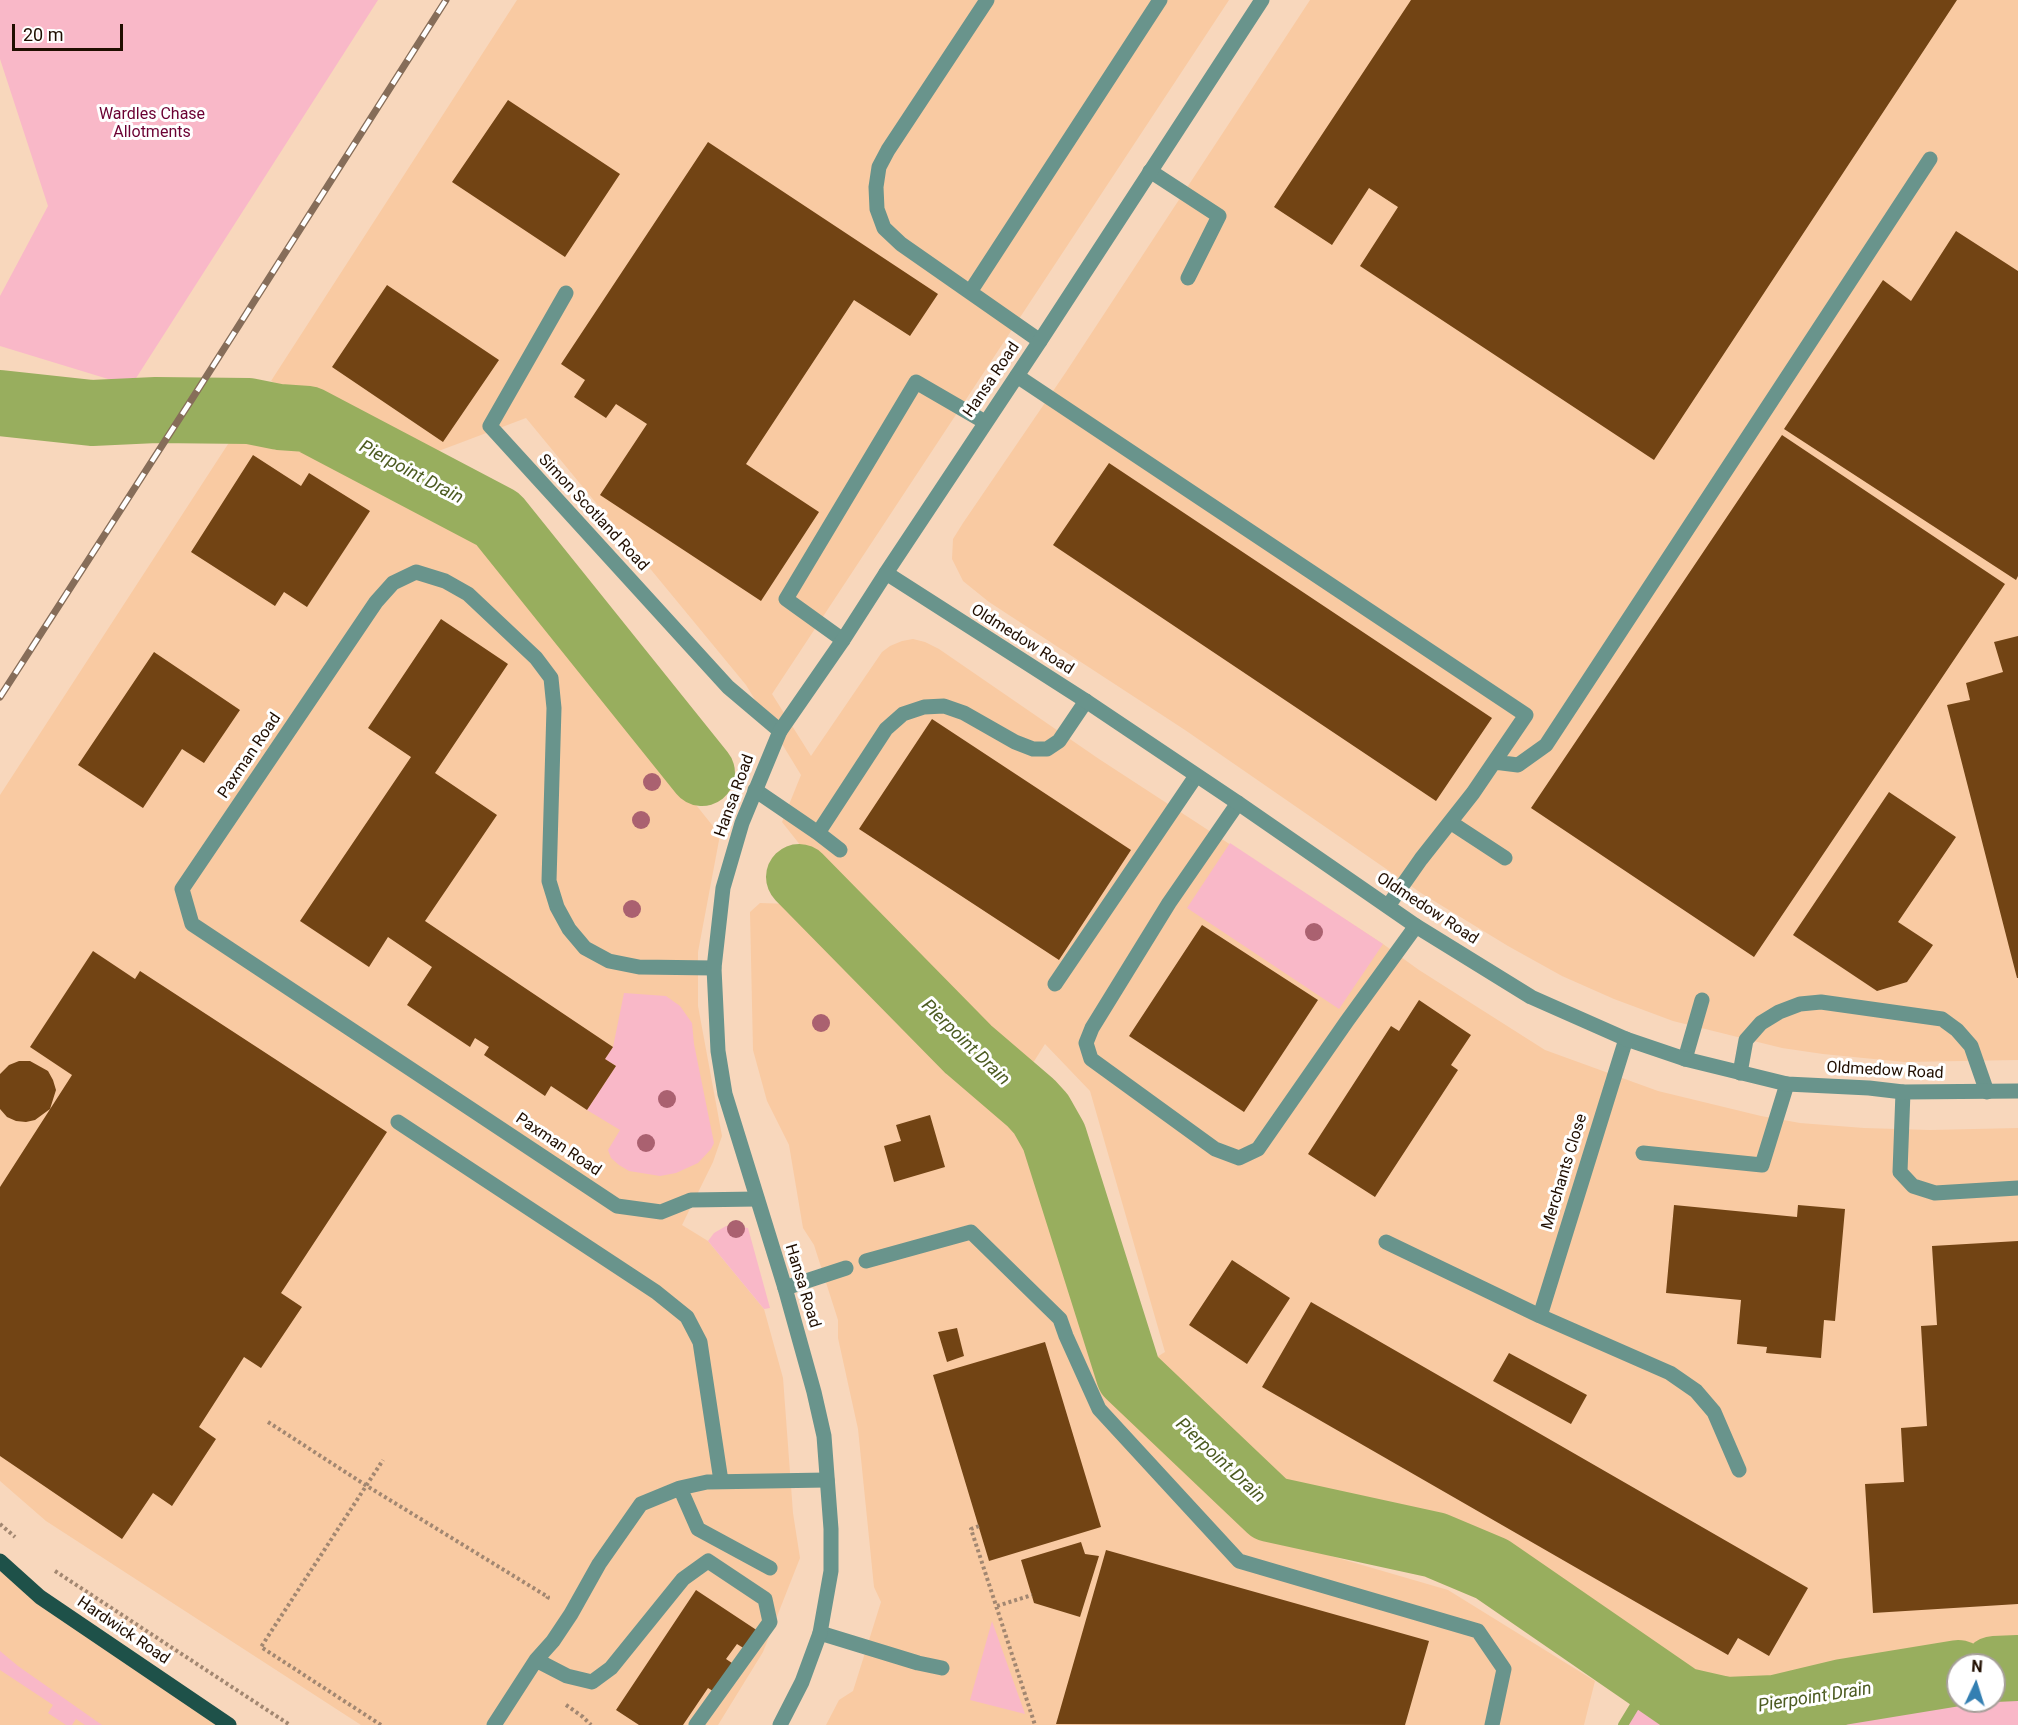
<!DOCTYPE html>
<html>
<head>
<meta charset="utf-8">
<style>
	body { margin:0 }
	#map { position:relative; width:2018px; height:1725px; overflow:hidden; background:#f8d7bc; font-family:Roboto,sans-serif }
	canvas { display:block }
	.north { position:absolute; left:1946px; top:1653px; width:60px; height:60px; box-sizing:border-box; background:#fff; border:2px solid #a69f99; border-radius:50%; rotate:4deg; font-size:16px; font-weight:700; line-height:24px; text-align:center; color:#200e00 }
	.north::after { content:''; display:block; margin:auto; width:21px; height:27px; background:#337fb2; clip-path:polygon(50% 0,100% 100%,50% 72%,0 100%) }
	.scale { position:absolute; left:12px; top:24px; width:111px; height:27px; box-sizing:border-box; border:3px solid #200e00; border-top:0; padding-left:8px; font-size:18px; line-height:21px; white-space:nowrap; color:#200e00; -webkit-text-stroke:4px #fff; paint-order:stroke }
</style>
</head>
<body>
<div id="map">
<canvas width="2018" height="1725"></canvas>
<div class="north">N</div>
<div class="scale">20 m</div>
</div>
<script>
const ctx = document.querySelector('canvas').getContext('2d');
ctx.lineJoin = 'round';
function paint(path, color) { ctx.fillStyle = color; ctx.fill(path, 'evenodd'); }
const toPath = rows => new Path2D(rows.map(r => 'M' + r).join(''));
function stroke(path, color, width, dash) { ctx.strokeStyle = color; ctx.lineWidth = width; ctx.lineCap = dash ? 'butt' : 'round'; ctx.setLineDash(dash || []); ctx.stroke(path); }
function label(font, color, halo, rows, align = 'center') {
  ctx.font = font + ' Roboto,sans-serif'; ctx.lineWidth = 6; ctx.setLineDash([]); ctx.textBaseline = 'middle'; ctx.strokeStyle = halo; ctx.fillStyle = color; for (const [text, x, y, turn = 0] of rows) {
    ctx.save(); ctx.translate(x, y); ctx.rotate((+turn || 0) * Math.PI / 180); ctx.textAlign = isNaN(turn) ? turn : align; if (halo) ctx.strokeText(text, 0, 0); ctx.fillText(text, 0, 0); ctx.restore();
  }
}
paint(toPath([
	[517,0,1229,0,772,694,811,756,882,652,890,646,902,641,913,639,925,642,939,649,1099,759,1383,944,1419,970,1545,1050,1658,1091,1761,1116,1800,1123,1864,1128,1930,1130,2018,1128,2018,1668,1994,1669,1994,1665,1958,1665,1958,1673,1842,1692,1775,1708,1726,1710,1682,1700,1651,1679,1639,1655,1601,1623,1537,1582,1464,1543,1436,1533,1276,1502,1178,1399,1152,1360,1165,1352,1090,1091,1045,1044,1031,1066,935,979,812,860,782,822,801,775,746,685,526,418,428,455,271,381],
	[1310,0,2018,0,2018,1060,1904,1062,1823,1054,1782,1048,1673,1021,1614,999,1562,976,1508,946,1421,893,1185,730,989,602,963,581,952,559,953,539,963,523,1066,372],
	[243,421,289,429,317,441,428,492,474,526,720,835,698,952,698,1006,722,1136,713,1162,682,1225,708,1241,764,1309,783,1378,793,1513,800,1558,763,1652,718,1725,361,1725,46,1521,0,1481,0,795],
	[760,903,790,904,1031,1139,1108,1383,1252,1533,1448,1590,1595,1681,1584,1725,826,1725,839,1700,853,1691,881,1602,874,1587,858,1429,838,1338,838,1320,814,1245,803,1228,789,1145,767,1101,753,1050,750,912],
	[0,1561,229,1725,0,1725]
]), '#f9caa2');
paint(toPath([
	[0,0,378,0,131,386,0,346,0,296,48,206,0,59],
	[1230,843,1383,944,1339,1009,1187,908],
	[624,993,666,996,680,1006,692,1023,694,1044,714,1143,711,1149,698,1163,676,1173,660,1176,629,1171,619,1165,611,1158,608,1150,620,1130,587,1110,616,1066,605,1059,613,1047],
	[726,1226,737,1226,748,1228,770,1308,764,1309,708,1241,714,1233],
	[992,1621,1025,1714,970,1700],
	[0,1651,18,1666,102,1725,85,1725,76,1719,72,1725,66,1725,48,1713,53,1705,0,1670],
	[2018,1668,2018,1725,1623,1725,1651,1679,1682,1700,1726,1710,1775,1708,1842,1692,1958,1673,1958,1701,1994,1701,1994,1669]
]), '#f9b8c8');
stroke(toPath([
	[1623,1725,1651,1679]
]), '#98ae5e', 10);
stroke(toPath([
	[0,403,92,413,156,410,249,411,279,417,308,419,498,519,702,773],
	[799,877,968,1049,1031,1103,1041,1114,1054,1137,1129,1375,1270,1509,1435,1545,1492,1569,1682,1700,1695,1703,1726,1710,1775,1708,1842,1692,1958,1673],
	[1994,1669,2018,1668]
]), '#98ae5e', 66);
paint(toPath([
	[1411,0,1957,0,1654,460,1360,266,1398,207,1369,188,1332,245,1274,207],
	[508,100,620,174,565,257,452,182],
	[708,142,938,294,910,336,854,300,746,464,819,512,761,601,600,495,647,424,616,404,606,418,574,397,585,380,561,364],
	[1956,231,2018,271,2018,576,2016,580,1784,429,1883,280,1911,301],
	[387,285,499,360,443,442,332,367],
	[1782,435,2005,584,1754,957,1531,808],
	[253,455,301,486,309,473,370,511,307,607,284,592,275,606,191,552],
	[1109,463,1492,718,1436,801,1053,545],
	[441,619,508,664,435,773,497,815,425,921,613,1047,605,1059,616,1066,587,1110,551,1086,545,1096,484,1055,489,1047,475,1038,470,1047,407,1005,432,967,388,937,369,967,300,921,411,757,368,728],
	[2018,636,2018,978,2017,978,1947,705,1970,700,1966,683,2003,672,1994,642],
	[154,652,240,710,204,763,182,749,143,808,78,765],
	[932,719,1131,850,1059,960,859,829],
	[1889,792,1956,837,1898,922,1933,945,1907,982,1877,991,1793,935],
	[1202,925,1318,1000,1244,1112,1129,1036],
	[93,951,135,979,140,971,387,1132,281,1293,302,1307,261,1368,244,1357,199,1427,216,1439,172,1506,153,1493,122,1539,0,1456,0,1187,72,1075,30,1047],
	[1419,1000,1471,1035,1451,1065,1458,1070,1375,1197,1308,1154,1391,1026,1399,1031],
	[19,1061,30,1061,48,1071,53,1080,56,1090,50,1109,35,1120,26,1122,16,1121,7,1117,0,1109,0,1074,9,1065],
	[930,1115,945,1167,894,1182,884,1146,901,1141,896,1125],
	[1674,1205,1797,1217,1798,1205,1845,1209,1835,1321,1824,1320,1821,1358,1766,1353,1767,1347,1737,1344,1741,1300,1666,1293],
	[2018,1241,2018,1604,1873,1613,1865,1484,1904,1482,1901,1428,1927,1426,1921,1326,1937,1325,1932,1246],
	[1232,1260,1290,1298,1247,1364,1189,1325],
	[1311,1302,1808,1588,1769,1656,1738,1638,1728,1655,1262,1387],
	[957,1328,964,1356,947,1362,938,1332],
	[1045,1342,1101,1527,989,1561,933,1375],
	[1509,1353,1587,1395,1571,1424,1493,1381],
	[1081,1542,1085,1554,1099,1556,1080,1617,1034,1603,1021,1560],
	[1106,1550,1429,1641,1405,1725,1056,1724],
	[696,1590,758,1631,745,1649,737,1644,726,1659,735,1665,716,1693,708,1688,683,1725,639,1725,616,1710]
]), '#724414');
stroke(toPath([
	[268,1422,367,1486,548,1597,547,1599],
	[0,1524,15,1537],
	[979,1526,971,1529,1035,1725],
	[55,1571,290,1725],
	[997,1606,1032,1595],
	[566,1705,583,1717,591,1725],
	[381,1725,261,1647,383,1460]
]), '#a28771', 4, [3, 3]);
stroke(toPath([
	[987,0,888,150,879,167,876,187,877,209,884,228,901,244,1040,341],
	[1150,171,1219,216,1188,278],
	[970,292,1160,0],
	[566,293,490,426,728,687,780,731],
	[1017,376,1526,715,1473,793,1421,859,1388,906],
	[843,640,786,599,916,382,985,422],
	[1494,762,1518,765,1546,745,1930,159],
	[755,790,818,833,840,850],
	[1238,803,1169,903,1092,1028,1086,1043,1091,1059,1215,1149,1239,1158,1258,1149,1347,1021,1416,926],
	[1450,822,1505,858],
	[818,833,886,729,903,714,924,707,944,706,964,713,1015,742,1033,749,1047,749,1059,741,1086,701],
	[714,968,639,967,609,961,585,948,569,929,557,907,549,881,554,708,551,678,536,658,468,594,445,581,416,572,393,583,376,602,182,889,192,924,617,1206,661,1212,691,1200,757,1199],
	[1055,984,1196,776],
	[1626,1039,1540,1316,1670,1373,1696,1391,1714,1412,1739,1470],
	[1685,1059,1702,1000],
	[1740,1073,1746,1040,1761,1023,1779,1012,1800,1004,1821,1002,1942,1019,1957,1030,1971,1046,1987,1092],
	[1903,1092,1900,1172,1913,1186,1935,1193,2018,1188],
	[398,1122,656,1292,687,1317,700,1342,721,1481],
	[1643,1153,1762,1165,1787,1084],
	[1386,1242,1540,1316],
	[866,1261,971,1232,1060,1319,1066,1336,1099,1409,1239,1561,1478,1631,1504,1669,1492,1725],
	[785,1288,846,1268],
	[680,1488,698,1529,770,1568],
	[820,1633,918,1663,942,1668],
	[536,1660,567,1676,592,1682,611,1668,683,1579,708,1561,765,1599,770,1622,696,1725],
	[494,1725,536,1660,553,1641,571,1614,599,1564,641,1504,680,1488,707,1482,827,1480]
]), '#69948c', 15);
stroke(toPath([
	[886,573,1040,341,1262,0]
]), '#69948c', 15);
stroke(toPath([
	[780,1725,802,1682,820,1633,831,1571,831,1529,824,1436,814,1392,785,1288,725,1094,718,1051,714,968,723,888,742,823,780,731,843,640,886,573,1086,701,1238,803,1416,926,1531,997,1626,1039,1685,1059,1787,1084,1869,1088,1903,1092,2018,1091]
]), '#69948c', 15);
stroke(toPath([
	[0,1561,40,1597,229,1725]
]), '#1e5149', 15);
const rail = toPath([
	[0,697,192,399,446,0]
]);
stroke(rail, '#866d59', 7);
stroke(rail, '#fff', 4.5, [14]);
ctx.fillStyle = '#aa6170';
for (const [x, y] of [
	[652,782],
	[641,820],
	[632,909],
	[1314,932],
	[821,1023],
	[667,1099],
	[646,1143],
	[736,1229]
]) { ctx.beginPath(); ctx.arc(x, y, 9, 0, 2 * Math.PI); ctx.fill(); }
label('16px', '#6b0032', '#fff', [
	["Wardles Chase",152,115],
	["Allotments",152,133]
]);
label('16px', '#200e00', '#fff', [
	["Hansa Road",992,380,-56],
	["Simon Scotland Road",593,513,47],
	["Oldmedow Road",1022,640,32],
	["Paxman Road",250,756,-56],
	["Hansa Road",735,796,-70],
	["Oldmedow Road",1427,909,33],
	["Oldmedow Road",1885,1071,3],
	["Paxman Road",558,1145,34],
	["Merchants Close",1565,1172,-73],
	["Hansa Road",802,1286,73],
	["Hardwick Road",123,1631,34]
]);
label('italic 18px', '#4c5b21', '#fff', [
	["Pierpoint Drain",411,473,28],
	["Pierpoint Drain",965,1043,44],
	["Pierpoint Drain",1220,1461,43],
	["Pierpoint Drain",1815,1698,-9]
]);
</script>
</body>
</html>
